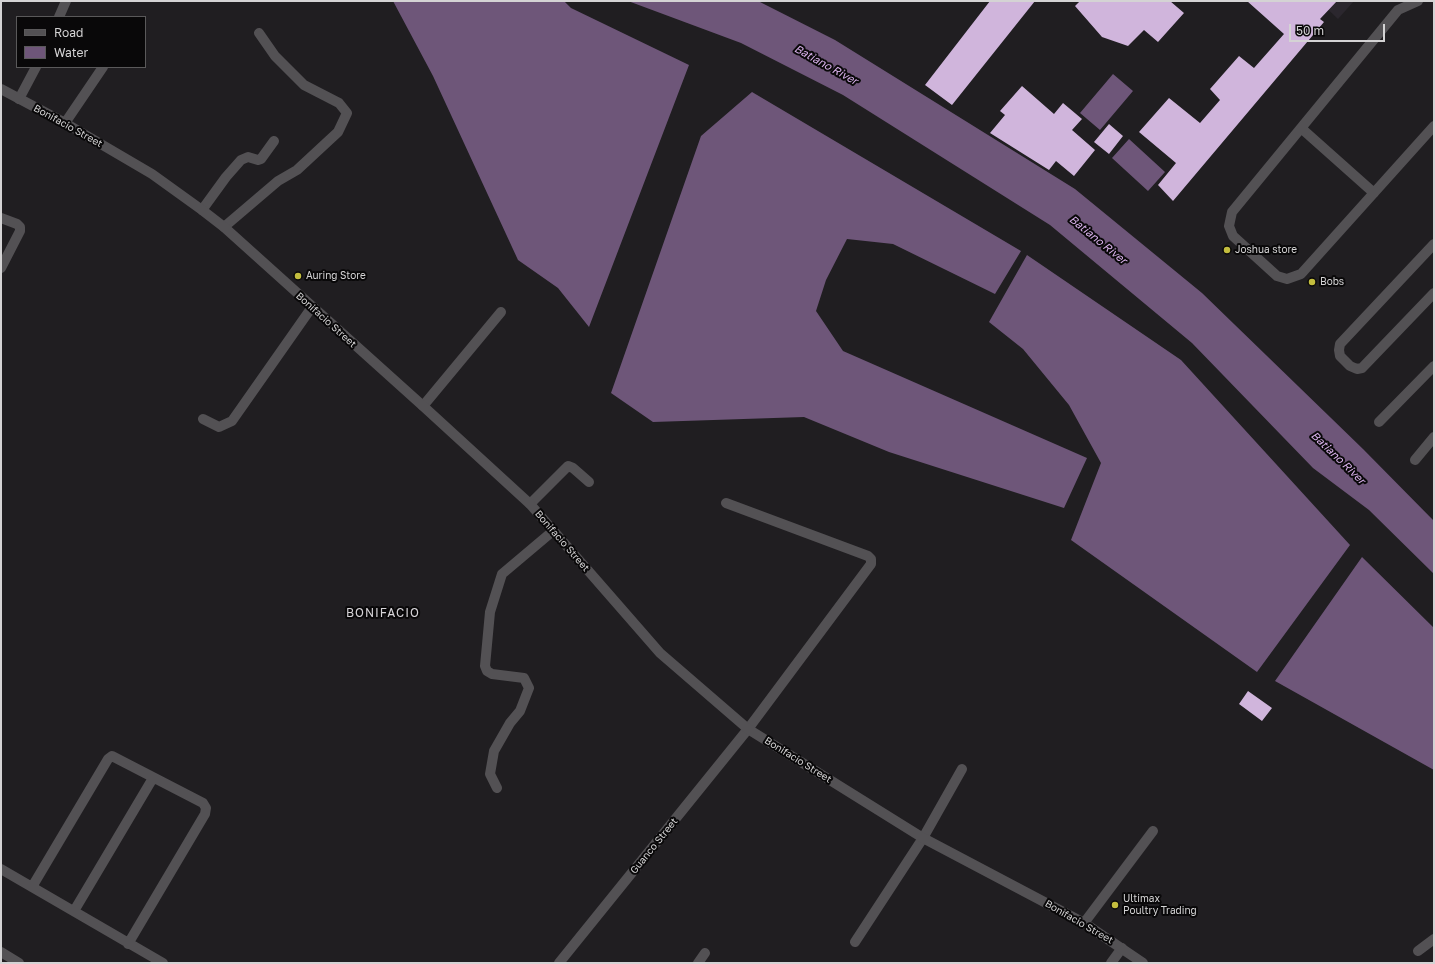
<!DOCTYPE html>
<html>
<head>
<meta charset="utf-8">
<style>
	body { margin:0 }
	#map { position:relative; width:1435px; height:964px; overflow:hidden; background:#201e21; font-family:"Golos Text",sans-serif }
	canvas { display:block }
	.frame { position:absolute; inset:0; border:2px solid #d4d3d4; pointer-events:none }
	.legend { position:absolute; left:16px; top:16px; width:130px; height:52px; box-sizing:border-box; background:#090809; border:1px solid #5a595a; margin:0; padding:5px 7px; list-style:none; font-size:12px; color:#d4d3d4 }
	.legend li { display:flex; align-items:center; gap:8px; height:20px }
	.legend b { width:20px; border:1px solid #5a595a }
	.scale { position:absolute; left:1289px; top:24px; width:96px; height:18px; box-sizing:border-box; border:2px solid #d4d3d4; border-top:0; padding-left:5px; font-size:12px; line-height:14px; white-space:nowrap; color:#d4d3d4; -webkit-text-stroke:3px #090809; paint-order:stroke }
</style>
</head>
<body>
<div id="map">
<canvas width="1435" height="964"></canvas>
<div class="frame"></div>
<ul class="legend">
<li><b style="height:5px;background:#535154"></b>Road</li>
<li><b style="height:11px;background:#6e5679"></b>Water</li>
</ul>
<div class="scale">50 m</div>
</div>
<script>
const ctx = document.querySelector('canvas').getContext('2d');
ctx.lineJoin = 'round';
function paint(path, color) { ctx.fillStyle = color; ctx.fill(path, 'evenodd'); }
const toPath = rows => new Path2D(rows.map(r => 'M' + r).join(''));
function stroke(path, color, width, dash) { ctx.strokeStyle = color; ctx.lineWidth = width; ctx.lineCap = dash ? 'butt' : 'round'; ctx.setLineDash(dash || []); ctx.stroke(path); }
function label(font, color, halo, rows, align = 'center') {
  ctx.font = font + ' "Golos Text",sans-serif'; ctx.lineWidth = 4; ctx.setLineDash([]); ctx.textBaseline = 'middle'; ctx.strokeStyle = halo; ctx.fillStyle = color; for (const [text, x, y, turn = 0] of rows) {
    ctx.save(); ctx.translate(x, y); ctx.rotate((+turn || 0) * Math.PI / 180); ctx.textAlign = isNaN(turn) ? turn : align; if (halo) ctx.strokeText(text, 0, 0); ctx.fillText(text, 0, 0); ctx.restore();
  }
}
paint(toPath([
	[1319,1,1354,1,1338,19]
]), '#2b272e');
paint(toPath([
	[393,1,564,1,571,8,689,65,589,327,558,288,518,260,433,76],
	[628,1,758,1,835,40,1075,189,1202,293,1363,449,1434,521,1434,574,1369,510,1313,468,1192,343,1050,225,843,95,741,43],
	[1113,74,1133,91,1100,130,1080,113],
	[752,92,1021,251,995,294,893,244,847,239,826,280,816,311,843,351,1087,458,1064,508,889,452,804,417,653,422,611,393,701,136],
	[1129,139,1165,172,1148,191,1112,158],
	[1027,255,1181,360,1350,545,1257,672,1071,540,1101,463,1069,405,1023,349,989,322],
	[1362,557,1434,628,1434,770,1275,681]
]), '#6e5679');
paint(toPath([
	[990,1,1035,1,952,105,925,85],
	[1080,1,1170,1,1184,13,1158,42,1144,30,1128,46,1102,37,1075,6],
	[1247,1,1337,1,1320,19,1324,22,1173,201,1158,185,1176,163,1139,132,1169,98,1200,123,1220,100,1210,89,1239,56,1254,68,1284,34],
	[1022,86,1054,114,1063,103,1082,119,1072,130,1095,150,1074,176,1056,161,1049,170,990,133,1005,115,1000,111],
	[1109,124,1123,136,1109,154,1094,142],
	[1248,691,1272,708,1262,721,1239,704]
]), '#d0b5dc');
stroke(toPath([
	[1418,1,1398,10,1232,212,1229,226,1233,236,1277,276,1287,279,1301,274,1434,126],
	[59,17,66,1],
	[19,99,36,67],
	[65,123,103,67],
	[1301,128,1374,193],
	[202,210,226,177,241,160,248,157,258,160,261,159,274,141],
	[1,218,17,224,20,227,20,231,1,268],
	[224,227,278,181,297,170,338,132,347,113,339,103,304,85,275,56,259,33],
	[1434,244,1340,344,1339,350,1340,356,1350,366,1357,369,1362,368,1434,293],
	[423,406,501,312],
	[203,419,219,427,232,421,312,307],
	[1379,422,1434,366],
	[1415,460,1434,437],
	[530,504,568,466,573,468,589,482],
	[497,788,490,774,494,751,510,723,520,711,529,688,524,678,492,674,487,671,485,666,490,612,502,574,553,531],
	[1,869,163,963],
	[32,887,108,759,112,756,203,803,206,808,205,814,128,944],
	[74,911,153,778],
	[1084,923,1153,831],
	[855,942,923,838,962,769],
	[1418,951,1434,939],
	[1,952,19,963],
	[559,963,748,729,871,564,871,559,868,556,726,503],
	[698,963,705,953],
	[1111,963,1122,948]
]), '#535154', 10);
stroke(toPath([
	[1,89,65,123,152,174,202,210,224,227,423,406,530,504,660,653,748,729,923,838,1084,923,1143,963]
]), '#535154', 10);
for (const [x, y, r, color] of [
	[1227,250,4,"#c3bd3e"],
	[298,276,4,"#c3bd3e"],
	[1312,282,4,"#c3bd3e"],
	[1115,905,4,"#c3bd3e"]
]) { const dot = new Path2D(); dot.arc(x, y, r, 0, 2 * Math.PI); ctx.fillStyle = color; ctx.fill(dot); stroke(dot, '#090809', 1.5); }
label('10px', '#d4d3d4', '#090809', [
	["Bonifacio Street",68,126,29],
	["Bonifacio Street",326,320,42],
	["Bonifacio Street",562,541,49],
	["Bonifacio Street",798,760,32],
	["Guanco Street",654,846,-51],
	["Bonifacio Street",1079,922,30]
]);
label('10px', '#d4d3d4', '#090809', [
	["Joshua store",1235,250],
	["Auring Store",306,276],
	["Bobs",1320,282],
	["Ultimax",1123,899],
	["Poultry Trading",1123,911]
], 'left');
label('italic 11px', '#d8b0ea', '#090809', [
	["Batiano River",826,65,29],
	["Batiano River",1098,240,39],
	["Batiano River",1338,458,44]
]);
ctx.letterSpacing = '1px';
label('12px', '#d7d4d8', '#090809', [
	["BONIFACIO",383,613]
]);
ctx.letterSpacing = '0px';
</script>
</body>
</html>
